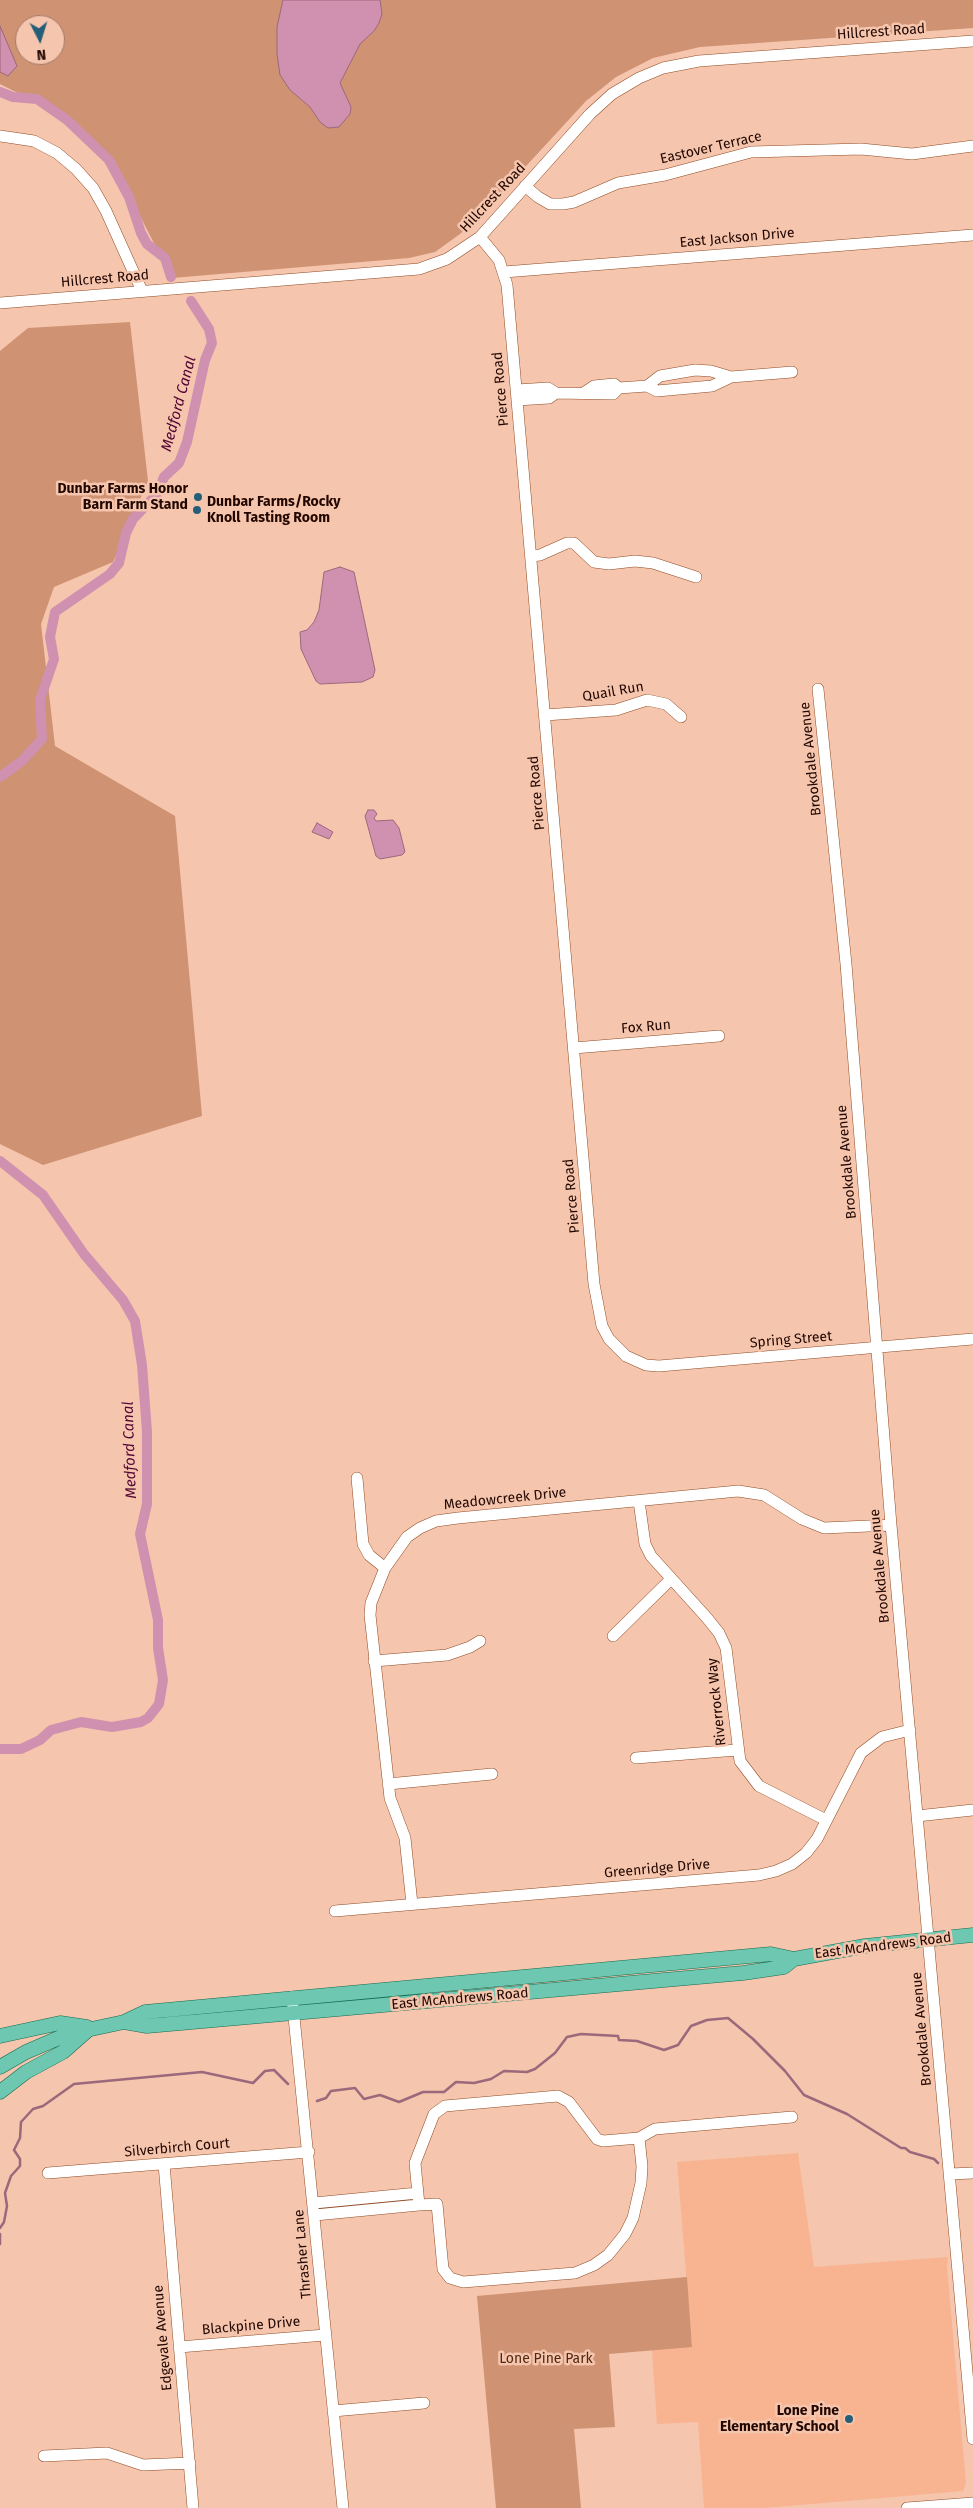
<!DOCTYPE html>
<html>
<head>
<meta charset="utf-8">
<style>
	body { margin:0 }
	#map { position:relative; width:973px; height:2508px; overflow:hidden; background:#f5c5ad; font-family:"Fira Sans",sans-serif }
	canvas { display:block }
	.north { position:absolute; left:15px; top:15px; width:50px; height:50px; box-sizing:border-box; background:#f5c5ad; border:1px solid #a17968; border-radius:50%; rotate:175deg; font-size:14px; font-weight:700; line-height:20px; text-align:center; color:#220700 }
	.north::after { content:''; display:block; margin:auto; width:18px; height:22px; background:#245f77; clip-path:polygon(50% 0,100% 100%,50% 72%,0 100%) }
</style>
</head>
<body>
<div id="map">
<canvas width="973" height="2508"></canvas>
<div class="north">N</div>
</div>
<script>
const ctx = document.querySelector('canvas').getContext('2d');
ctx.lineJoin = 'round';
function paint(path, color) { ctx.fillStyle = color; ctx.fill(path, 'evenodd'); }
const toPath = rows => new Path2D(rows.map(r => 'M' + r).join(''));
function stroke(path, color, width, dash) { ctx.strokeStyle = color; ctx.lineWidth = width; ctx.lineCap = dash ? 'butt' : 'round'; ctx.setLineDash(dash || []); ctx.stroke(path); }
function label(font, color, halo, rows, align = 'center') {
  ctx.font = font + ' "Fira Sans",sans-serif'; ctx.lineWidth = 5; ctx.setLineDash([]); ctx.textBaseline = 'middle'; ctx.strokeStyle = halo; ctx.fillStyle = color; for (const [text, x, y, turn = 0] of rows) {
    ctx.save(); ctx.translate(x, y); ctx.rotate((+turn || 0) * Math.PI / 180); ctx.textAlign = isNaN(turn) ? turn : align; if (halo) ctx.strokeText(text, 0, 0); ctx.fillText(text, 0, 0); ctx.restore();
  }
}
paint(toPath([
	[798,2153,814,2267,948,2257,947,2267,966,2483,963,2491,765,2508,704,2508,698,2422,657,2424,652,2350,692,2346,677,2162]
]), '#f8b491');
paint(toPath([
	[0,0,973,0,973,28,700,47,653,58,616,77,586,101,480,216,460,234,435,252,409,258,172,278,111,160,71,120,0,84],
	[25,25,55,25,55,55,25,55],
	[130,322,148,481,113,562,54,587,41,624,55,746,175,816,202,1116,43,1165,0,1144,0,351,28,328],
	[687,2277,692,2347,609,2354,615,2427,574,2429,581,2508,496,2508,477,2296]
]), '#cf9273');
const water = toPath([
	[283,0,380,0,382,14,379,23,374,31,360,44,340,83,351,107,350,114,339,127,328,128,320,122,310,107,290,90,280,75,277,54,277,27,283,0],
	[0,26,17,66,8,76,0,72,0,26],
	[340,567,354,572,375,670,373,677,362,682,320,684,316,681,301,649,300,632,307,630,314,622,319,610,324,572,340,567],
	[368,810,374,810,377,814,374,818,376,821,393,820,399,828,405,852,402,855,380,859,376,856,365,816,368,810],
	[317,823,333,832,329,839,312,832,317,823]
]);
paint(water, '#d091b0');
stroke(water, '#9c687b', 1);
stroke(toPath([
	[317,2101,326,2098,331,2091,355,2088,364,2099,380,2095,399,2102,423,2092,444,2092,456,2082,474,2083,491,2079,504,2071,527,2072,535,2069,555,2053,567,2037,581,2034,618,2036,619,2040,637,2041,664,2050,678,2045,691,2026,707,2020,728,2018,753,2039,785,2071,804,2095,847,2114,901,2148,905,2148,910,2152,934,2159,938,2163],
	[0,2228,4,2222,7,2206,5,2193,11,2176,20,2166,20,2159,14,2150,20,2138,21,2122,33,2109,43,2106,74,2084,202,2072,253,2083,265,2071,274,2070,288,2084],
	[0,2234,0,2244]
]), '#9c687b', 2.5);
stroke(toPath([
	[0,92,13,97,37,99,67,120,109,160,129,197,141,233,147,244,165,258,171,277],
	[0,777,22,761,42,739,40,700,54,659,50,637,55,612,110,574,119,563,126,533,133,519,157,494,164,477,179,463,187,442,205,360,212,343,209,329,191,301],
	[0,1161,43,1195,84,1254,123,1300,135,1321,142,1365,147,1432,147,1504,140,1534,158,1620,158,1648,163,1680,159,1704,148,1718,141,1722,112,1727,81,1722,51,1730,40,1740,21,1749,0,1749]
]), '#d091b0', 10);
const minor = toPath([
	[0,136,34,141,57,153,76,169,93,188,106,211,142,291],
	[525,186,538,197,550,204,563,204,574,202,618,183,665,175,751,152,861,149,912,154,973,146],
	[480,237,499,260,507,285,594,1284,602,1326,609,1339,626,1356,646,1365,659,1366,973,1339],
	[504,272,973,235],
	[0,303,419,269,447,259,480,237,590,114,612,94,639,78,663,68,699,61,973,41],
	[647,386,657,391,712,386,731,377,792,372],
	[517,390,548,388,556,393],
	[585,392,594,386,614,384,619,388],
	[517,400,549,398,556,393,613,394,619,388,647,386,660,376,695,370,711,371,731,377],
	[531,556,540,555,567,543,574,543,594,562,609,564,635,561,653,563,696,577],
	[818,689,846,964,891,1525,973,2439],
	[545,715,616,710,647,700,666,704,681,717],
	[574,1048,719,1036],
	[357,1478,363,1544,369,1555,385,1568],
	[639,1501,645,1544,651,1556,707,1618,719,1633,726,1648,740,1761,759,1786,826,1820],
	[613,1636,670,1580],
	[374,1661,447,1655,470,1647,480,1641],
	[636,1758,737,1750],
	[388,1784,492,1774],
	[917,1816,973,1810],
	[412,1904,405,1838,390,1798,370,1615,371,1603,385,1568,407,1537,420,1528,436,1521,458,1518,738,1491,764,1495,802,1519,824,1528,891,1525],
	[335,1911,759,1875,776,1871,792,1864,806,1853,817,1839,861,1753,882,1737,910,1730],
	[292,1997,343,2508],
	[639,2138,603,2141,597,2139,569,2102,558,2096,445,2106,434,2114,415,2163,419,2205,437,2204,443,2269,450,2278,463,2282,575,2273,594,2265,608,2255,625,2234,633,2218,641,2183,642,2166,639,2138,655,2129,792,2117],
	[164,2164,193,2508],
	[48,2173,309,2152],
	[950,2174,973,2173],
	[314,2203,418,2193],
	[315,2215,419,2205],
	[179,2347,325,2335],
	[333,2411,424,2403],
	[44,2456,107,2453,143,2465,190,2463],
	[907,2508,973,2503]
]);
const major = toPath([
	[124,2022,147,2026,743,1973,784,1967,794,1959],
	[0,2036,60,2023,87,2027],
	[0,2067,26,2052,68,2034,124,2022,145,2012,771,1954,794,1959,865,1946,973,1935],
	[0,2092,26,2072,63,2052,88,2030]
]);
stroke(minor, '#904c25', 12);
stroke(major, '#156c51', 15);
stroke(minor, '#fff', 11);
stroke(major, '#6ec7b0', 14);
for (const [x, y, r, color] of [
	[198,497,5,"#245f77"],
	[197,510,5,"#245f77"],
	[849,2419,5,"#245f77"]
]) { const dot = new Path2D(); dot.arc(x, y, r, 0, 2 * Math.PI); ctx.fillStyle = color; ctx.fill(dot); stroke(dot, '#f5c5ad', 2); }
label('14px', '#220700', '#f5c5ad', [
	["Hillcrest Road",881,32,-4],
	["Eastover Terrace",711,148,-13],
	["Hillcrest Road",493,198,-47],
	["East Jackson Drive",737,238,-5],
	["Hillcrest Road",105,279,-5],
	["Pierce Road",501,389,-95],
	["Quail Run",613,692,-10],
	["Brookdale Avenue",811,759,-96],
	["Pierce Road",537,793,-95],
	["Fox Run",646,1027,-5],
	["Brookdale Avenue",847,1162,-95],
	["Pierce Road",572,1196,-95],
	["Spring Street",791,1340,-5],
	["Meadowcreek Drive",505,1499,-6],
	["Brookdale Avenue",880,1566,-95],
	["Riverrock Way",717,1702,-96],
	["Greenridge Drive",657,1869,-5],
	["East McAndrews Road",883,1946,-7],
	["East McAndrews Road",460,1999,-5],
	["Brookdale Avenue",922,2029,-95],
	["Silverbirch Court",177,2148,-5],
	["Thrasher Lane",303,2254,-95],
	["Blackpine Drive",251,2326,-5],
	["Edgevale Avenue",163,2338,-95]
]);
label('bold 14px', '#220700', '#f5c5ad', [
	["Dunbar Farms Honor",188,489],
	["Barn Farm Stand",188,505],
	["Dunbar Farms/Rocky",207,502,"left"],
	["Knoll Tasting Room",207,518,"left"],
	["Lone Pine",839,2411],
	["Elementary School",839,2427]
], 'right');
label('14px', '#512811', '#f5c5ad', [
	["Lone Pine Park",546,2359]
]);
label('italic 15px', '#520536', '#f5c5ad', [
	["Medford Canal",179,404,-75],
	["Medford Canal",130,1450,-92]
]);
</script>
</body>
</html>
